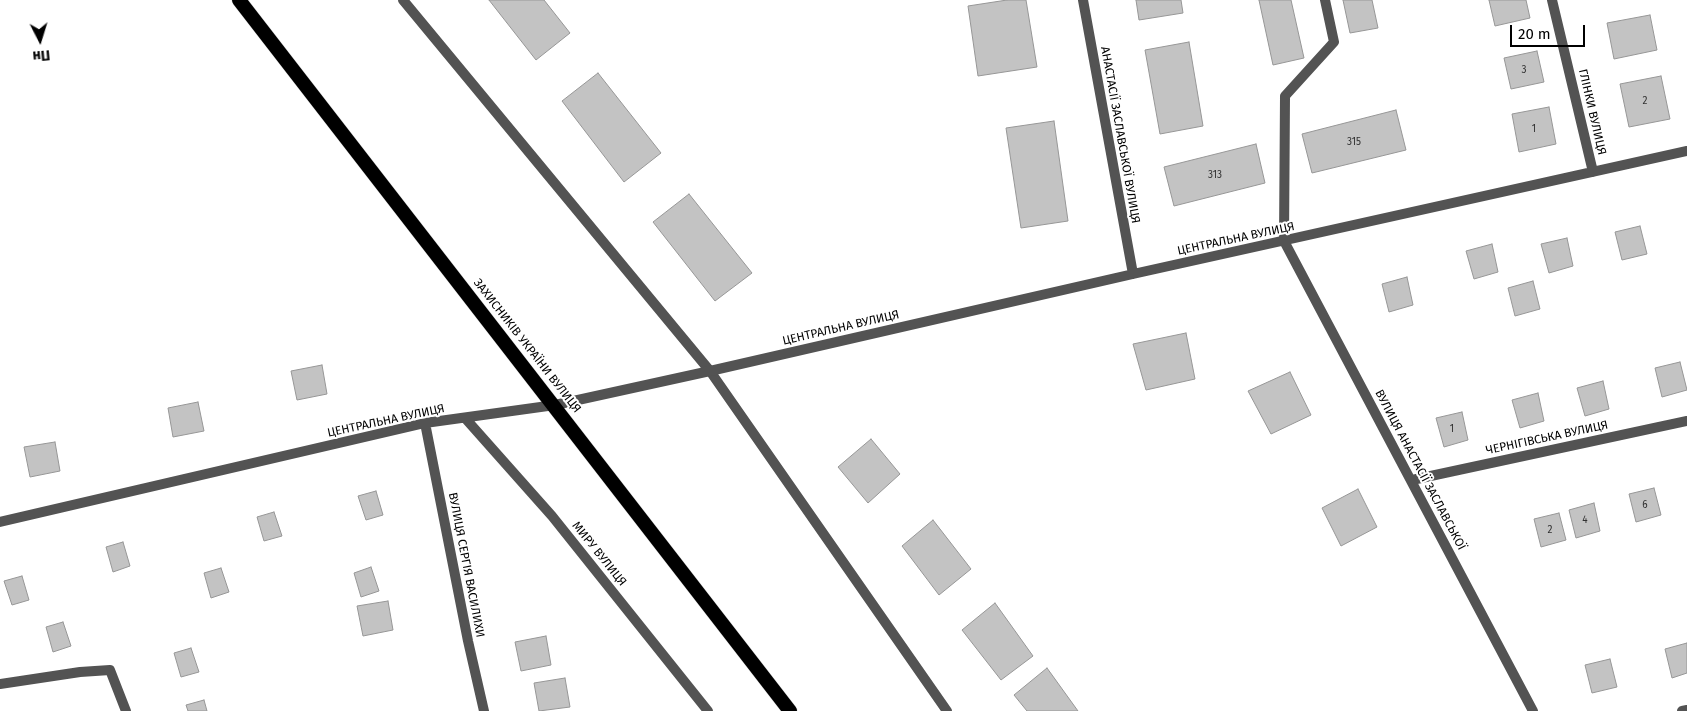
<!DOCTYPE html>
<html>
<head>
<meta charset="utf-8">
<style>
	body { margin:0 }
	#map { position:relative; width:1687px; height:711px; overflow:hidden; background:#fff; font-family:"Fira Sans",sans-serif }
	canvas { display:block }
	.north { position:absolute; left:15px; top:15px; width:50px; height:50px; -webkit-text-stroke:4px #fff; paint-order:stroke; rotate:175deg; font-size:14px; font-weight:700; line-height:20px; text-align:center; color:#000 }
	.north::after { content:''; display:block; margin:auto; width:18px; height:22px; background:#000; clip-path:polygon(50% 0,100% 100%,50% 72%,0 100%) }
	.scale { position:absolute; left:1510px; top:25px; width:75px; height:22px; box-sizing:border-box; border:2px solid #000; border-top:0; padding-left:6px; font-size:15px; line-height:18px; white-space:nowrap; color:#000; -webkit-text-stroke:4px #fff; paint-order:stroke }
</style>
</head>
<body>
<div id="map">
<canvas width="1687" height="711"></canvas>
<div class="north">Пн</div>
<div class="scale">20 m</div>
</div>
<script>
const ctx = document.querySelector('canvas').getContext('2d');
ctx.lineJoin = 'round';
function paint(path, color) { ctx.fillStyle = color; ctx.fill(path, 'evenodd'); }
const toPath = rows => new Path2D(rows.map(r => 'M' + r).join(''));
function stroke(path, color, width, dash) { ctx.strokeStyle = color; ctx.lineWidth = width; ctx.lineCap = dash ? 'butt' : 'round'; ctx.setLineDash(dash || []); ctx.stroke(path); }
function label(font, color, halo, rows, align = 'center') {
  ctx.font = font + ' "Fira Sans",sans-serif'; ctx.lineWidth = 4; ctx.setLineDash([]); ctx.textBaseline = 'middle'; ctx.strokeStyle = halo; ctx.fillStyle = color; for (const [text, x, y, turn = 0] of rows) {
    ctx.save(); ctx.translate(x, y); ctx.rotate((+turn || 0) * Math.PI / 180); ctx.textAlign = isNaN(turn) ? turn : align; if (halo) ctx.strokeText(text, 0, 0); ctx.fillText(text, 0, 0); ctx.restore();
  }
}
const building = toPath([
	[489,0,544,0,570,33,536,60,489,0],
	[1007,0,1026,0,1037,67,978,76,968,6,1007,0],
	[1136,0,1181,0,1183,13,1139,20,1136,0],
	[1259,0,1291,0,1304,58,1273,65,1259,0],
	[1343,0,1372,0,1378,28,1350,33,1343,0],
	[1489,0,1526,0,1530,18,1495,26,1489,0],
	[1650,15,1657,50,1614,59,1607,23,1650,15],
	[1189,42,1203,126,1160,134,1145,50,1189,42],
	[1537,51,1544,82,1511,89,1504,58,1537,51],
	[598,73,661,153,624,182,562,101,598,73],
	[1661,76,1670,119,1629,127,1620,84,1661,76],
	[1549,107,1556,144,1519,152,1512,114,1549,107],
	[1396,110,1406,150,1312,173,1302,134,1396,110],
	[1054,121,1068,221,1021,228,1006,128,1054,121],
	[1256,144,1265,183,1174,206,1164,167,1256,144],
	[689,194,752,273,715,301,653,222,689,194],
	[1640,226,1647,254,1622,260,1615,232,1640,226],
	[1567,238,1573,266,1549,273,1541,244,1567,238],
	[1492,244,1498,272,1474,279,1466,251,1492,244],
	[1407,277,1413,305,1389,312,1382,284,1407,277],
	[1533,281,1540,309,1515,316,1508,288,1533,281],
	[1186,333,1195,379,1146,390,1133,344,1186,333],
	[1680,362,1687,390,1662,397,1655,368,1680,362],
	[322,365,327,394,297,400,291,371,322,365],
	[1290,372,1311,415,1271,434,1248,391,1290,372],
	[1603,381,1609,409,1585,416,1577,388,1603,381],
	[1538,393,1544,421,1520,428,1512,400,1538,393],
	[198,402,204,431,173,437,168,408,198,402],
	[1462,412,1468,440,1444,447,1436,418,1462,412],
	[871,439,900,474,868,503,838,467,871,439],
	[55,442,60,471,30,477,24,447,55,442],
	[1654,488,1661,515,1636,522,1629,494,1654,488],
	[1358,489,1377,527,1341,546,1322,508,1358,489],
	[376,491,383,515,366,520,358,496,376,491],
	[1594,503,1600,531,1576,538,1569,510,1594,503],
	[274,512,282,536,264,541,257,517,274,512],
	[1559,513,1566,540,1541,547,1534,519,1559,513],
	[933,520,971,569,939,595,902,546,933,520],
	[123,542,130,566,113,572,106,547,123,542],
	[371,567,379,591,361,597,354,573,371,567],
	[221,568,229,592,211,598,204,573,221,568],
	[22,576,29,600,12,605,4,581,22,576],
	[388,601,393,630,363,636,357,606,388,601],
	[995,603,1033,656,1001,680,962,630,995,603],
	[63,622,71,646,53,652,46,627,63,622],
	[546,636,551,665,521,671,515,642,546,636],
	[1687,643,1687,673,1672,678,1665,649,1687,643],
	[191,648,199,672,181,677,174,653,191,648],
	[1610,659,1617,687,1592,693,1585,665,1610,659],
	[1047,668,1078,711,1027,711,1014,695,1047,668],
	[565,678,570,707,539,711,534,683,565,678],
	[204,700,207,711,188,711,186,705,204,700]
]);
paint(building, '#c3c3c3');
stroke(building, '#979797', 1);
const trunk = toPath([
	[239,0,790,711]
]);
stroke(trunk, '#dbdbdb', 15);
stroke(toPath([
	[403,0,710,371,947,711],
	[1284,241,1285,96,1334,42,1325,0]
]), '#535353', 10);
stroke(toPath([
	[1083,0,1133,274],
	[1552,0,1593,172],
	[1284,241,1533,711],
	[465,418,552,516,708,711],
	[425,423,468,641,484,711],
	[1412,480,1687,421],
	[0,522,425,423,555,405,710,371,1133,274,1687,151],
	[0,684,80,672,110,670,126,711],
	[1682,711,1687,710]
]), '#535353', 10);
stroke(trunk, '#000', 14);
label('10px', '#313131', null, [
	["3",1524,70],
	["2",1645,101],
	["1",1534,129],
	["315",1354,142],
	["313",1215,175],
	["1",1452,429],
	["6",1645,505],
	["4",1585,520],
	["2",1550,530]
]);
label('12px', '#000', '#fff', [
	["ГЛІНКИ ВУЛИЦЯ",1592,112,77],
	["АНАСТАСІЇ ЗАСЛАВСЬКОЇ ВУЛИЦЯ",1120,135,80],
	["ЦЕНТРАЛЬНА ВУЛИЦЯ",1236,239,-12],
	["ЦЕНТРАЛЬНА ВУЛИЦЯ",841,328,-13],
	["ЗАХИСНИКІВ УКРАЇНИ ВУЛИЦЯ",527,346,52],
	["ЦЕНТРАЛЬНА ВУЛИЦЯ",386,421,-12],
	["ЧЕРНІГІВСЬКА ВУЛИЦЯ",1547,438,-12],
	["ВУЛИЦЯ АНАСТАСІЇ ЗАСЛАВСЬКОЇ",1420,470,62],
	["МИРУ ВУЛИЦЯ",599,554,51],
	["ВУЛИЦЯ СЕРГІЯ ВАСИЛИХИ",466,565,79]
]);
</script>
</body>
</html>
